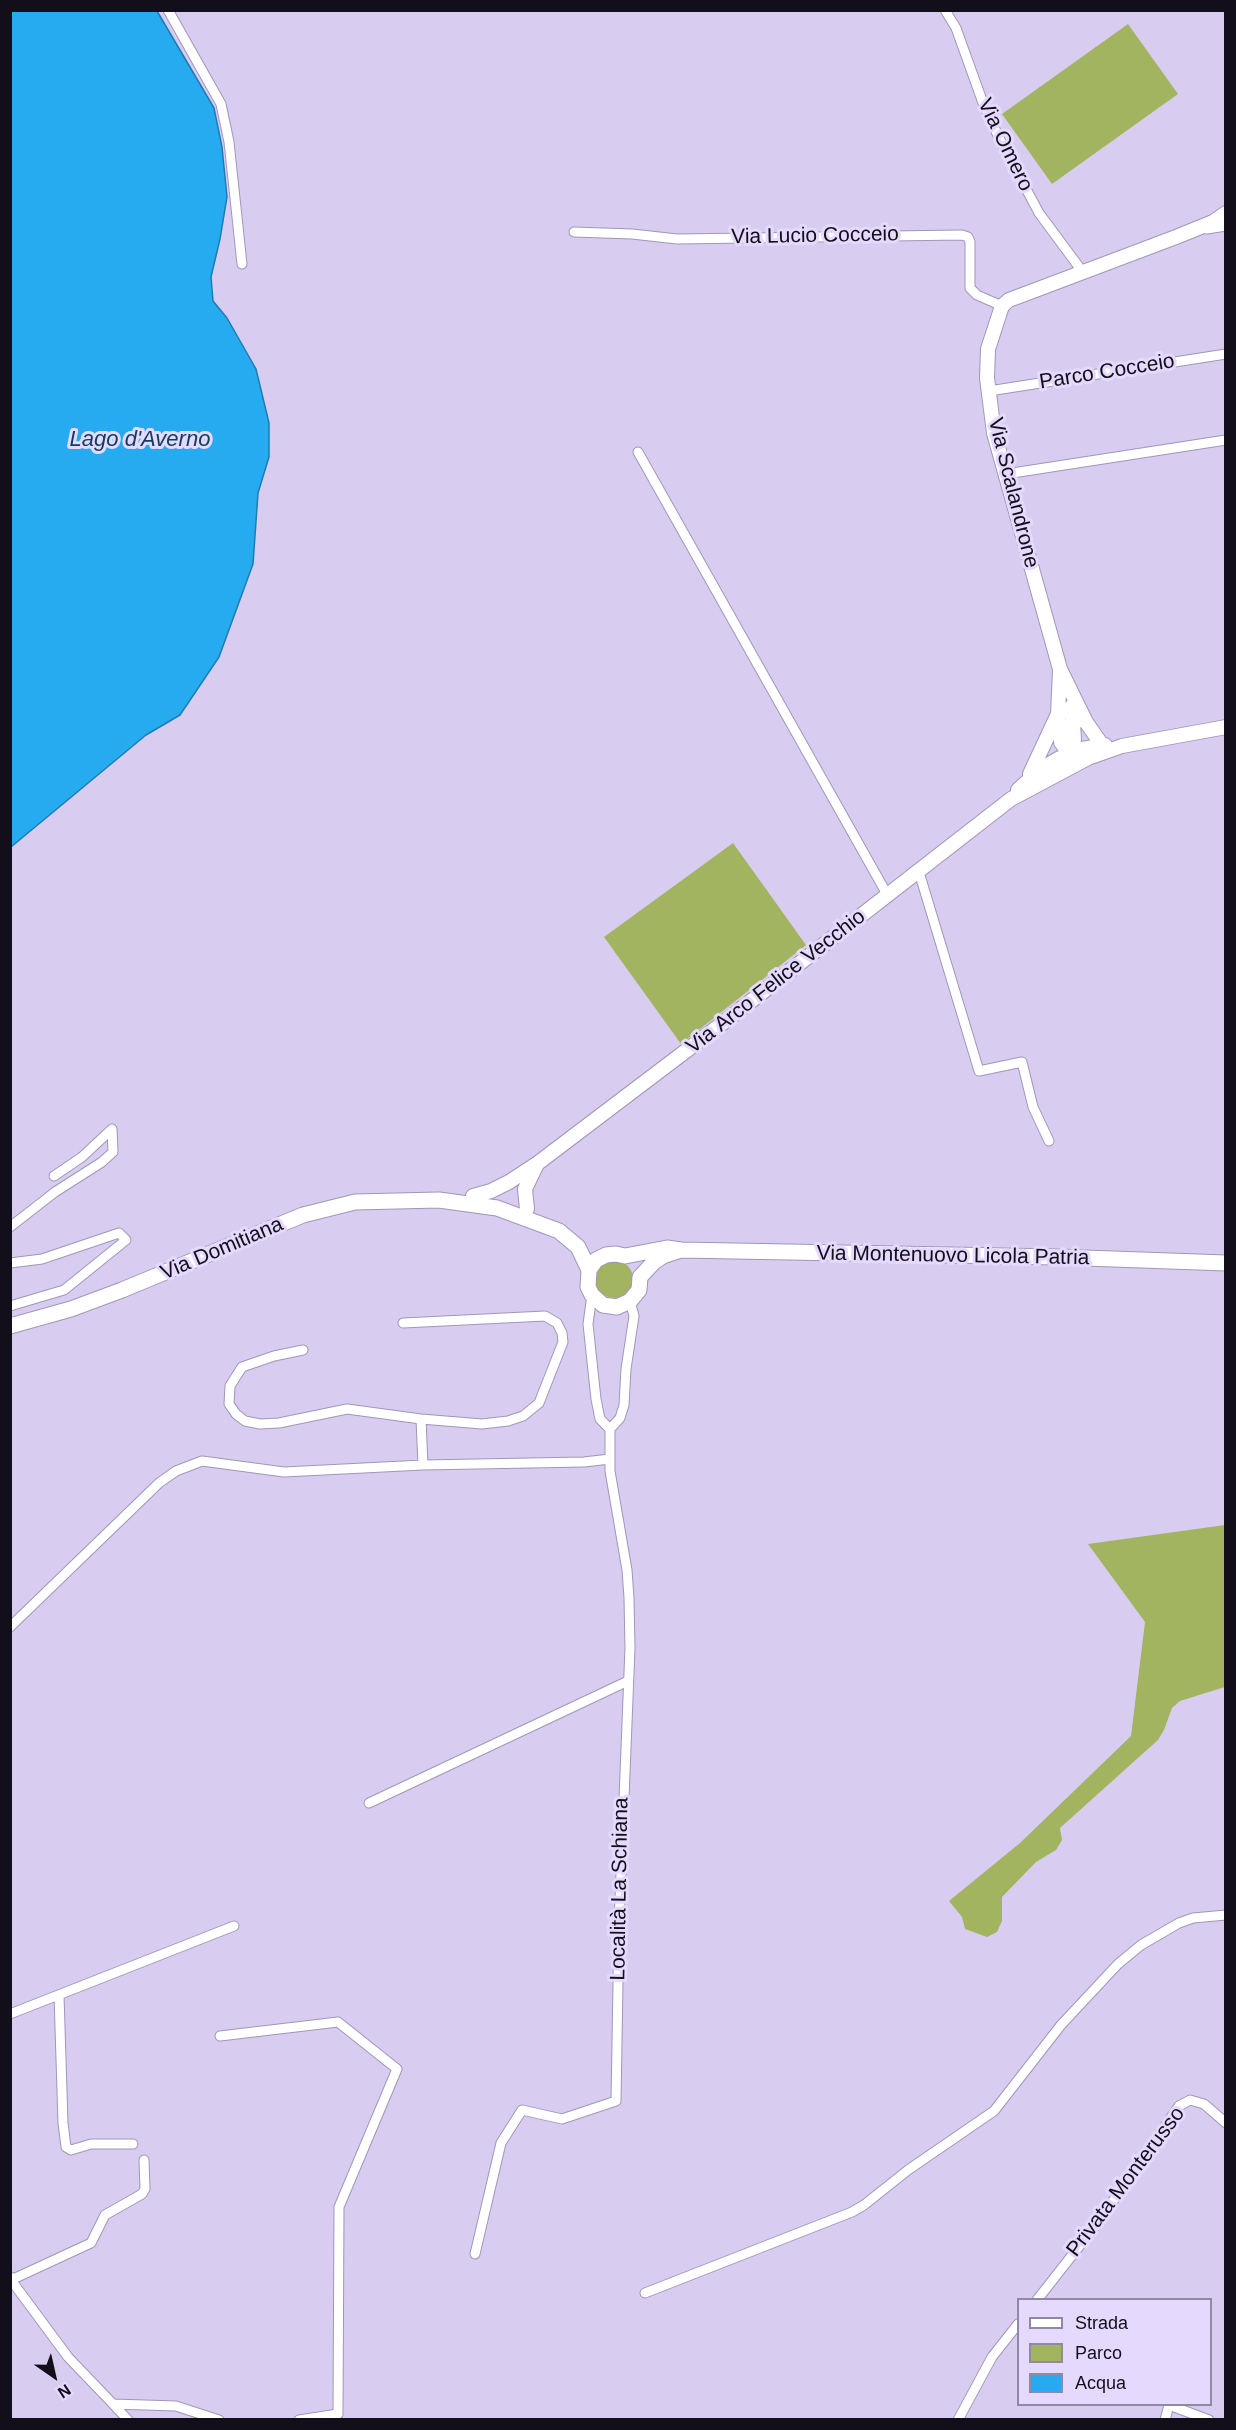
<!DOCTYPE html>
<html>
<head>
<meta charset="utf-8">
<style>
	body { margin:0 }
	#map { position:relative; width:1236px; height:2430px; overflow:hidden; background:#d8cdf1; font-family:Helvetica,sans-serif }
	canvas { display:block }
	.frame { position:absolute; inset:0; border:12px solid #120e1a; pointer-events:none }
	.legend { position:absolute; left:1017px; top:2298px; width:195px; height:108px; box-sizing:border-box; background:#e5dafe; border:2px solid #9188a3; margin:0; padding:8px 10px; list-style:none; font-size:18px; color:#120e1a }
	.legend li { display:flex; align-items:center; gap:12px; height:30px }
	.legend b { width:30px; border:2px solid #9188a3 }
	.north { position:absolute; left:24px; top:2346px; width:60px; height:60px; -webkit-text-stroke:4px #e5dafe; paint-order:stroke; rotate:146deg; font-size:16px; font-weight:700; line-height:24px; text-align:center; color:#120e1a }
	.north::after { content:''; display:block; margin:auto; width:21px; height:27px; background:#120e1a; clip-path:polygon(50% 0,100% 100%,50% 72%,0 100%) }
</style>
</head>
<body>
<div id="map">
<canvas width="1236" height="2430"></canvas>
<div class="frame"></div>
<ul class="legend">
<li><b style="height:8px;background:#fff"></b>Strada</li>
<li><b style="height:16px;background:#a3b461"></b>Parco</li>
<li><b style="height:16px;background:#26aaf0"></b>Acqua</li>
</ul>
<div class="north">N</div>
</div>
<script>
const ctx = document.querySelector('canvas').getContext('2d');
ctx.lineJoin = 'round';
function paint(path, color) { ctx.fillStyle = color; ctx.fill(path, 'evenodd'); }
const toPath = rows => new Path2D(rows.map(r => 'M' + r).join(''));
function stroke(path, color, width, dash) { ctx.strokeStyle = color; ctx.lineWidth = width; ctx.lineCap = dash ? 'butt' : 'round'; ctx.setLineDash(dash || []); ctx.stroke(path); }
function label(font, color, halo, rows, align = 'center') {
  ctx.font = font + ' Helvetica,sans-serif'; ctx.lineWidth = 6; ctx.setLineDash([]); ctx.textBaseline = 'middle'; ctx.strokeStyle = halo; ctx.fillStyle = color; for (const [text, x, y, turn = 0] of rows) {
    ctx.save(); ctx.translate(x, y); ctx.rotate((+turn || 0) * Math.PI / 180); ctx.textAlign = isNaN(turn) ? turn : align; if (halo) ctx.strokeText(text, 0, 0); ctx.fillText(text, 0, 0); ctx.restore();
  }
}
paint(toPath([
	[1128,24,1178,94,1052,184,1002,114],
	[733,843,806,945,681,1044,604,937],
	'595 1279a19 19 0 1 1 38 0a19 19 0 1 1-38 0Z',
	[1225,1525,1225,1687,1180,1701,1172,1708,1164,1730,1158,1740,1060,1828,1062,1840,1056,1850,1036,1862,1002,1897,1002,1921,997,1932,987,1937,965,1929,962,1917,949,1901,1020,1843,1131,1736,1145,1622,1088,1544]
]), '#a3b461');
const water = toPath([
	[11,10,157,11,214,108,222,147,227,197,220,239,211,277,213,301,227,318,256,369,269,423,269,457,258,493,253,564,219,657,180,715,146,735,11,847,11,10]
]);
paint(water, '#26aaf0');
stroke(water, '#207bb0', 1.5);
const street = toPath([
	[168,10,221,104,229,142,242,264],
	[945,10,956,28,983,103,999,138,1039,213,1082,271],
	[1207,229,1226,226],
	[574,232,632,234,677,239,962,235,968,237,970,242,970,288,977,295,1002,306],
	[989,391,1226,354],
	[638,452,888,896],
	[1006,474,1226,440],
	[919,872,979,1071,1022,1062,1033,1107,1049,1141],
	[10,1227,55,1192,102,1162,113,1152,112,1129,82,1157,54,1176],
	[10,1263,42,1259,119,1233,126,1240,64,1290,10,1306],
	[592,1295,588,1324,596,1399,600,1419,610,1429],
	[303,1350,274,1356,242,1367,230,1386,229,1404,236,1414,245,1421,260,1424,279,1423,347,1409,421,1419,482,1424,508,1421,523,1416,539,1403,563,1342,562,1333,557,1323,545,1316,403,1323],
	[421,1419,423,1465],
	[10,1627,159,1483,176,1471,202,1461,284,1472,423,1465,584,1462,610,1459],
	[369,1803,628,1681],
	[59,1995,63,2123,66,2147,71,2150,91,2144,133,2144],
	[10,2014,234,1926],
	[220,2036,338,2022,397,2069,339,2207,338,2414,299,2420],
	[144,2160,145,2189,142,2194,105,2215,91,2243,11,2280,68,2357,113,2404,176,2406,219,2420],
	[475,2254,501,2143,522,2110,562,2119,616,2101,619,1924,630,1648,629,1598,627,1570,610,1471,610,1429,620,1418,624,1405,626,1369,634,1316,630,1301],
	[645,2293,852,2212,864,2205,908,2170,994,2111,1061,2025,1118,1964,1141,1945,1179,1923,1193,1918,1226,1915],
	[1037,2300,1099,2221,1179,2106,1190,2100,1204,2104,1226,2123],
	[113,2404,128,2420],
	[958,2420,992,2357,1018,2324],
	[1165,2420,1169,2405,1209,2420]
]);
const secondary = toPath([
	[1060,671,1058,714,1061,742,1069,754,1076,755],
	[1102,745,1086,722,1060,669,994,433,987,378,988,349,1002,306,1009,300,1176,237,1213,222,1226,213],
	[1067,757,1074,740,1072,706],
	[1030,774,1058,714,1066,710,1070,711,1084,721],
	[1018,790,1041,769,1058,759,1082,749,1105,745],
	[473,1196,491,1191,509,1182,538,1163,728,1019,1011,799,1088,758,1122,746,1226,727],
	[527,1209,525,1189,537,1164],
	[10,2280,11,2280]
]);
const primary = toPath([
	[681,1250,663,1256,654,1262,640,1277,639,1290,630,1301,617,1307,603,1305,592,1295,588,1287,589,1270,596,1260,606,1255,616,1254,625,1256,667,1248,681,1250,1057,1257,1226,1263],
	[10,1326,71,1309,122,1290,303,1215,355,1202,439,1200,497,1208,559,1231,578,1247,589,1270]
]);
stroke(street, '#a196b8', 11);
stroke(secondary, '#a196b8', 16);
stroke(primary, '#a196b8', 17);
stroke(street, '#fff', 9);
stroke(secondary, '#fff', 14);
stroke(primary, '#fff', 15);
label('21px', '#120e1a', '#e5dafe', [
	["Via Omero",1005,145,64],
	["Via Lucio Cocceio",815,236,-1],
	["Parco Cocceio",1107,372,-9],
	["Via Scalandrone",1013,493,76],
	["Via Arco Felice Vecchio",776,982,-38],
	["Via Domitiana",222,1249,-23],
	["Via Montenuovo Licola Patria",953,1256,1],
	["Località La Schiana",620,1889,-89],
	["Privata Monterusso",1126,2182,-53]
]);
label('italic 22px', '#0f415e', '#e5dafe', [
	["Lago d'Averno",140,440]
]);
</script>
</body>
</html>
